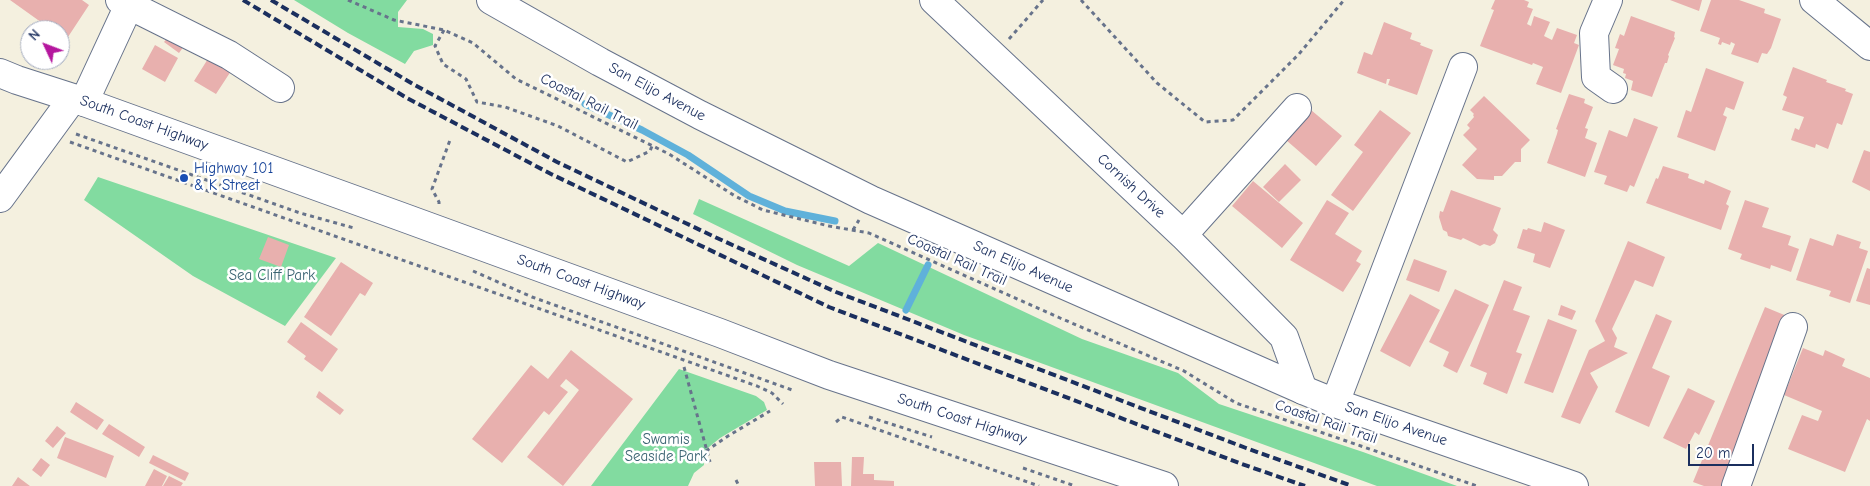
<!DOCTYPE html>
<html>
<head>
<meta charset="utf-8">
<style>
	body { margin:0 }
	#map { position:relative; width:1870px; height:486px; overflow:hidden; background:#f4f0df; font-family:"Comic Neue",sans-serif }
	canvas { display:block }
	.north { position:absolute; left:20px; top:20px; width:50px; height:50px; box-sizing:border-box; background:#fff; border:1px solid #a4acbf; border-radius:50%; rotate:313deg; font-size:14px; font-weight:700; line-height:20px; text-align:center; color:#1b2f5e }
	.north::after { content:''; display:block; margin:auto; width:18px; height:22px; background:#b5179e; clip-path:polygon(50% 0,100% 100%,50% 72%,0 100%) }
	.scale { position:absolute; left:1688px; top:444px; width:66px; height:22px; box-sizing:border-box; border:2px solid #1b2f5e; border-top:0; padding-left:6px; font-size:15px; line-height:18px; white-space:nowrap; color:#1b2f5e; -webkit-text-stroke:4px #fff; paint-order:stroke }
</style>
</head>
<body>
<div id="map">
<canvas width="1870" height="486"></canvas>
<div class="north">N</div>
<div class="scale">20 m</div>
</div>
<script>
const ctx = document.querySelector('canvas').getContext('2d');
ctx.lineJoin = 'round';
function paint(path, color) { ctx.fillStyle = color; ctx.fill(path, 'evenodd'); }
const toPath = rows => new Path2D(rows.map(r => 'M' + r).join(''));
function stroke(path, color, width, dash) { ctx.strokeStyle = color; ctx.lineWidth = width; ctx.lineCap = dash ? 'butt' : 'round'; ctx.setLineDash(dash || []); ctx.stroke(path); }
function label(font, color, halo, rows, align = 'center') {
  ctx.font = font + ' "Comic Neue",sans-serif'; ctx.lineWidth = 5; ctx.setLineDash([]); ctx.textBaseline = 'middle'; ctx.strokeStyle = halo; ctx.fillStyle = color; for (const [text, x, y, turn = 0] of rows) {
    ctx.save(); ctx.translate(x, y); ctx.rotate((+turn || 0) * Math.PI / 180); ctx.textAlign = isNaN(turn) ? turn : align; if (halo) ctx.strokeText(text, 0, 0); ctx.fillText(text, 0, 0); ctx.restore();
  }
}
paint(toPath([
	[294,0,407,0,398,12,398,27,423,29,433,34,433,45,414,51,405,64,348,33],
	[98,177,336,258,285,326,193,276,84,200],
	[699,199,849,266,878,243,1082,339,1178,373,1219,404,1363,452,1457,486,1377,486,964,335,797,265,693,214],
	[679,369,756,396,764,402,767,410,720,438,703,452,704,465,694,473,688,486,591,486]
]), '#82dba0');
stroke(toPath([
	[585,104,642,130,688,155,749,196,785,211,835,221],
	[906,310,928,265]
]), '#5fb1da', 7);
paint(toPath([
	[10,0,82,0,89,5,66,40,60,36,60,30,52,30],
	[1495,0,1524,0,1529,2,1527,7,1533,9,1527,24,1531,26,1534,16,1550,22,1544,36,1552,40,1557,28,1577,35,1574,43,1579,45,1561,93,1536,84,1543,67,1533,63,1532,65,1480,46,1494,10,1491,9],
	[1670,0,1702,0,1699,11],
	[1711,0,1739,0,1765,9,1764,13,1781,19,1771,48,1767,54,1762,53,1758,63,1731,54,1735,44,1731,42,1730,45,1722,42,1721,45,1718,44,1720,38,1700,31],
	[1631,16,1675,32,1674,37,1675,38,1668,55,1669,56,1667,63,1665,63,1652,97,1631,90,1633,81,1625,78,1626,74,1623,73,1624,69,1613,65,1619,49,1615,48,1620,34,1624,36],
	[1384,22,1412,33,1410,39,1421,43,1420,45,1433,50,1417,95,1388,85,1390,79,1387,79,1386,84,1357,73,1364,52,1372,55],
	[172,32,187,42,179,53,164,42],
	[155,45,178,58,165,82,142,69],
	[211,54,233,68,216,94,194,81],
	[1793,67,1827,80,1826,82,1846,89,1845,91,1853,94,1842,125,1837,123,1828,149,1816,144,1815,148,1791,140,1795,128,1799,130,1804,117,1782,110,1787,97,1783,95],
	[1706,68,1744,82,1734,110,1726,107,1723,115,1727,117,1715,151,1677,137,1686,110,1691,112],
	[1569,94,1585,99,1584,103,1593,107,1585,128,1588,129,1585,138,1597,143,1585,177,1547,163,1557,134,1558,130,1556,129],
	[1484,96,1530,140,1521,149,1521,162,1515,162,1502,176,1494,176,1494,180,1477,179,1462,165,1477,149,1463,135,1470,128,1467,125,1474,117,1473,115,1474,114,1470,110],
	[1311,110,1342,136,1316,166,1286,140],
	[1380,110,1411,133,1353,211,1331,195,1363,152,1354,145],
	[1634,118,1658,127,1634,187,1630,185,1627,192,1604,184,1607,176,1594,172,1609,130,1627,137],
	[1864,150,1870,152,1870,191,1852,182],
	[1285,164,1301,180,1279,202,1263,187],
	[1663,166,1689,174,1688,178,1704,184,1705,180,1731,191,1726,204,1729,206,1721,230,1646,203,1656,178,1658,179],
	[1253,181,1303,223,1282,248,1232,206],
	[1451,190,1501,208,1493,230,1498,235,1495,243,1490,246,1484,244,1480,246,1463,238,1461,240,1448,236,1447,232,1443,230,1439,217,1440,211,1443,212],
	[1327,200,1349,213,1335,234,1362,251,1356,261,1361,264,1343,292,1290,260],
	[1745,200,1769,208,1762,227,1791,236,1788,245,1799,249,1791,272,1771,265,1770,269,1740,259,1742,254,1728,249],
	[1544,222,1565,230,1550,268,1533,262,1535,254,1517,248,1523,229,1527,230,1528,228,1541,232],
	[1837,234,1861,242,1859,248,1868,251,1850,303,1829,296,1831,291,1796,280,1810,238,1833,246],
	[268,237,289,245,281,267,259,259],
	[1628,241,1665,257,1653,287,1635,280,1612,329,1617,338,1614,347,1628,353,1590,373,1598,387,1580,424,1561,417,1589,350,1605,341,1595,321],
	[1414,259,1447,271,1439,292,1406,280],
	[341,262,373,283,365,296,360,293,331,336,304,317],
	[1867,268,1870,269,1870,305,1856,301],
	[1504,280,1522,287,1513,310,1530,316,1516,352,1522,354,1507,394,1483,384,1487,373,1470,366],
	[1455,289,1489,305,1457,373,1443,366,1449,352,1429,342],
	[1410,294,1440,310,1410,367,1380,351],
	[1561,305,1576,311,1572,320,1558,315],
	[1765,307,1794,319,1726,486,1704,486,1693,482],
	[1656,314,1672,321,1652,368,1670,376,1649,427,1615,412],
	[1548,319,1577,330,1553,393,1524,383],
	[301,322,338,349,322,372,304,359,306,356,287,342],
	[1803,348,1823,356,1825,350,1845,359,1842,366,1870,378,1870,421,1867,419,1845,472,1788,449,1802,415,1818,421,1822,411,1784,395],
	[571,350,633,399,563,486,527,457,579,390,566,379,560,386,568,392,549,415,544,411,502,463,472,439,531,365,548,379],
	[1688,388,1715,401,1699,435,1695,432,1686,449,1663,438],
	[319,391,344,410,340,415,316,397],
	[76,402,104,420,97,430,70,412],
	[109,424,145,447,139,457,102,434],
	[57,426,66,433,53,448,45,441],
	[65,437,114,456,106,478,57,458],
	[153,455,189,473,185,481,149,463],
	[852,457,864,457,863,474,874,474,874,480,894,481,894,486,851,486],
	[41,458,50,465,41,477,32,470],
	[814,462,841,462,842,486,815,486],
	[154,469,167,476,162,486,145,486],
	[169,476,183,483,181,486,163,486],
	[18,477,30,486,12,486]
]), '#e8b0ae');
const minor = toPath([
	[934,0,1183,235,1284,337,1303,390],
	[1608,0,1594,33,1596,77,1613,89],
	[1814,0,1870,46],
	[129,5,229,55,280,88],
	[84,102,129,5,120,0],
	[1183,235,1297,108],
	[1335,403,1463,67],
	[1736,486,1793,327]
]);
const major = toPath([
	[491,0,600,62,700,115,871,200,1303,390,1335,403,1574,486],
	[0,73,17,80,73,98,402,217,720,333,829,375,1164,486],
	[0,198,73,98]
]);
stroke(minor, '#67738b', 30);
stroke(major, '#67738b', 30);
stroke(toPath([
	[348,0,394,20,444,30,473,43,516,79,669,154,735,196,763,210,829,226,869,233,1060,318,1184,371,1236,403,1477,486],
	[1081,0,1157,83,1205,122,1233,120,1299,54,1344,0],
	[444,30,435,46,443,64,466,79,477,102,505,107,558,126,627,162,650,151,652,146],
	[1009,39,1043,0],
	[76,134,300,213,354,228],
	[70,142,757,386,772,393,783,404],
	[439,204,439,202,432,189,450,140],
	[853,230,859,220],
	[473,271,532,297,795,391],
	[684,367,710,462],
	[869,417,932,437],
	[836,422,842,417,1039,486],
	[706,451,728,436,770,411],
	[1023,468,1075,486],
	[736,480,739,486]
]), '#67738b', 3, [4, 4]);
stroke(minor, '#fff', 28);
stroke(major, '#fff', 28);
stroke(toPath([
	[243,0,407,98,551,174,829,307,1239,463,1305,486],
	[271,0,413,84,557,162,717,238,836,292,1246,448,1352,486]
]), '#1b2f5e', 4, [8, 4]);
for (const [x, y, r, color] of [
	[184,178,5,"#1a4fb4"]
]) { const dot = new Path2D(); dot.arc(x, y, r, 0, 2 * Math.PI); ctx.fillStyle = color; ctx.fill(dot); stroke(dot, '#fff', 2); }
label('15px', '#1b2f5e', '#fff', [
	["San Elijo Avenue",657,92,28],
	["Coastal Rail Trail",589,102,27],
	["South Coast Highway",144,123,20],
	["Cornish Drive",1131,186,43],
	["Coastal Rail Trail",957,260,24],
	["San Elijo Avenue",1023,267,24],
	["South Coast Highway",581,282,20],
	["South Coast Highway",962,419,18],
	["Coastal Rail Trail",1326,422,19],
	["San Elijo Avenue",1396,424,19]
]);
label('15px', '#164399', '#fff', [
	["Highway 101",194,169],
	["& K Street",194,186]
], 'left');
label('15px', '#3a6372', '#fff', [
	["Sea Cliff Park",272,276],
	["Swamis",666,440],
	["Seaside Park",666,457]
]);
</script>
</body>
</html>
